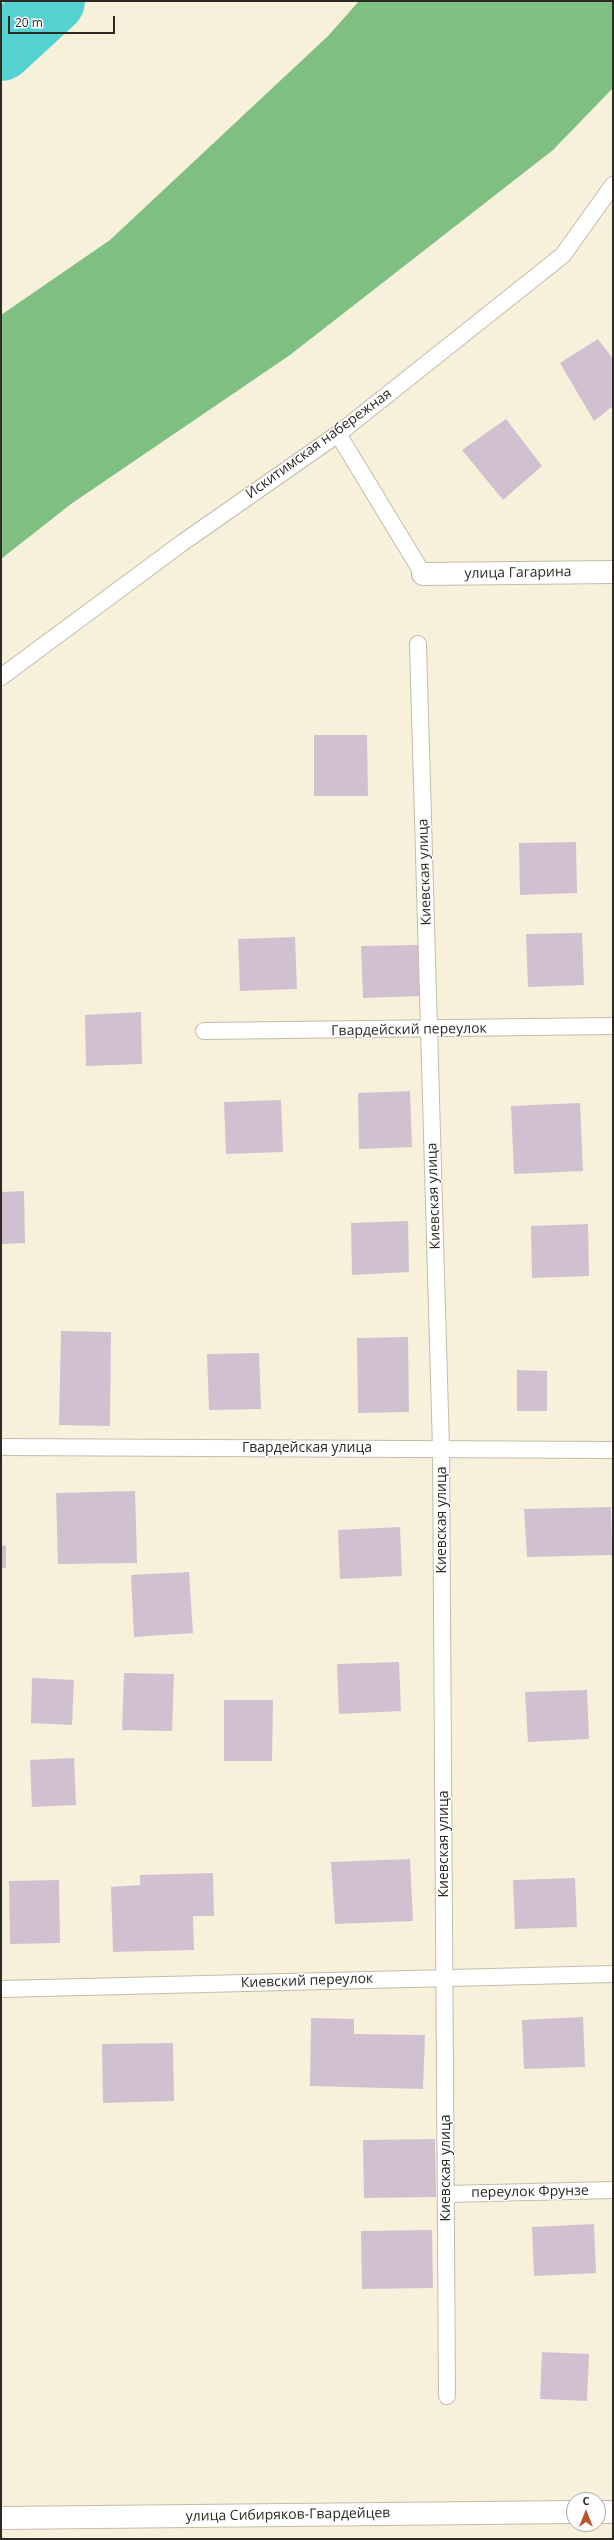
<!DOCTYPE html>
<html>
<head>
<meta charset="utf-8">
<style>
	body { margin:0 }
	#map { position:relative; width:614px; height:2540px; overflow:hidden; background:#f7f1dc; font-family:"Open Sans",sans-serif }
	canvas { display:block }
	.frame { position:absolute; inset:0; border:2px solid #2c2a22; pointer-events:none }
	.north { position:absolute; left:566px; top:2492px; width:40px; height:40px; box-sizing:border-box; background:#fefefe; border:1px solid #aaa9a6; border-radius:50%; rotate:0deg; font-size:11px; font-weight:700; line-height:16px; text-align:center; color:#2c2a22 }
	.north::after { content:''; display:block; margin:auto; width:14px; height:18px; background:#ba532c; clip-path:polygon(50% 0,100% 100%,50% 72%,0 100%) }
	.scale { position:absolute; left:8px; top:16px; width:107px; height:18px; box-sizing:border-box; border:2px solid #2c2a22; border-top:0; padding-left:5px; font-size:12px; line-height:14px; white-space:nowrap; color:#2c2a22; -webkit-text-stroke:3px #fefefe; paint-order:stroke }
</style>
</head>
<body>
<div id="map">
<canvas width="614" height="2540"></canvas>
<div class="frame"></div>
<div class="north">С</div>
<div class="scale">20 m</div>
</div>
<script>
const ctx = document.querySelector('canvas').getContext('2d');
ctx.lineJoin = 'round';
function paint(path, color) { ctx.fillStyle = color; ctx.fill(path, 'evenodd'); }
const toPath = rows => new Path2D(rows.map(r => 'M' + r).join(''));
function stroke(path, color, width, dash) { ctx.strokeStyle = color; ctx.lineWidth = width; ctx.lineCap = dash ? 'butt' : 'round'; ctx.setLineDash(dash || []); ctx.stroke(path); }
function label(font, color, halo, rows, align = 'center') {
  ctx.font = font + ' "Open Sans",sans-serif'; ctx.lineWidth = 3; ctx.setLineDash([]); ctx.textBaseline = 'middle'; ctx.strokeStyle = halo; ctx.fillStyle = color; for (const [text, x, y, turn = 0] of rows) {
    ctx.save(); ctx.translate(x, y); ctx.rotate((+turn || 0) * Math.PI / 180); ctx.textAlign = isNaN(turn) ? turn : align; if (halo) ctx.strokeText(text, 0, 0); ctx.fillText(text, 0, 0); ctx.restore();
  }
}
paint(toPath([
	[359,1,613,1,613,88,553,150,290,355,71,504,1,559,1,315,110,240,328,36]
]), '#7fbf82');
stroke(toPath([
	[1,49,53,1]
]), '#54d1d1', 64);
paint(toPath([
	[598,339,613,359,613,406,594,421,560,363],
	[506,419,542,466,503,500,462,450],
	[314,735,367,735,368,796,314,796],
	[576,842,577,893,520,895,519,843],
	[582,933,584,985,528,987,526,934],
	[295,937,297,989,240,991,238,939],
	[418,945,420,996,363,998,361,946],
	[141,1012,142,1064,86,1066,85,1015],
	[410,1091,412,1147,359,1149,358,1093],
	[281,1100,283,1152,226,1154,224,1102],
	[580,1103,583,1171,514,1174,511,1106],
	[24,1191,25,1243,1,1244,1,1192],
	[408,1221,409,1272,352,1275,351,1223],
	[588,1224,589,1276,532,1278,531,1226],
	[61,1331,111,1332,110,1426,59,1425],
	[408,1337,409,1412,358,1413,357,1338],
	[259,1353,261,1409,209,1410,207,1354],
	[517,1370,547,1371,547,1411,517,1411],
	[135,1491,137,1563,58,1564,56,1493],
	[611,1507,612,1555,527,1557,524,1509],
	[400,1527,402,1576,340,1579,338,1530],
	[1,1545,6,1546,6,1568,1,1568],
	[189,1572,193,1633,134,1637,131,1575],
	[399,1662,401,1711,339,1714,337,1664],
	[124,1673,174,1674,172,1731,122,1730],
	[32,1678,74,1680,72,1725,31,1723],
	[587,1690,589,1739,528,1742,525,1692],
	[224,1700,273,1700,272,1761,224,1761],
	[74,1758,76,1805,32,1807,30,1760],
	[410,1859,413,1921,335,1924,331,1862],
	[213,1873,214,1916,193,1916,194,1950,113,1952,111,1887,140,1885,140,1875],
	[575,1878,577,1927,515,1929,513,1880],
	[59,1880,60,1943,10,1944,9,1881],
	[583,2017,585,2067,524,2069,522,2020],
	[311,2018,354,2019,354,2034,425,2035,423,2089,310,2086],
	[173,2043,174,2101,103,2103,102,2044],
	[435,2139,436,2197,364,2198,363,2140],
	[594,2224,596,2273,534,2276,532,2227],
	[432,2230,433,2288,362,2289,361,2231],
	[542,2352,589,2354,587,2401,540,2399]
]), '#d1c1d0');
const lane = toPath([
	[338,434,423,574],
	[418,644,441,1449,447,2396],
	[1,677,182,543,338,434,563,255,613,185],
	[204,1031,613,1026],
	[1,1447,613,1450],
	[1,1989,613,1974],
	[447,2194,613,2190]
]);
const street = toPath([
	[423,574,613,572]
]);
const secondary = toPath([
	[598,2512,613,2512],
	[1,2518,574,2512]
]);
stroke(lane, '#c2bca9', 18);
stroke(street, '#c2bca9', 24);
stroke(secondary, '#c2bca9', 24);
stroke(lane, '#fff', 16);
stroke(street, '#fff', 22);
stroke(secondary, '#fff', 22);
label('14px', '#2c2a22', '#fefefe', [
	["Искитимская набережная",319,444,-36],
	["улица Гагарина",518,573,-1],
	["Киевская улица",425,872,-92],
	["Гвардейский переулок",409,1030,-1],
	["Киевская улица",434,1196,-92],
	["Гвардейская улица",307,1448],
	["Киевская улица",442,1520,-90],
	["Киевская улица",444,1844,-90],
	["Киевский переулок",307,1981,-2],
	["Киевская улица",446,2168,-90],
	["переулок Фрунзе",530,2192,-1],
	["улица Сибиряков-Гвардейцев",288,2515,-1]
]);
</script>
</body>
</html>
